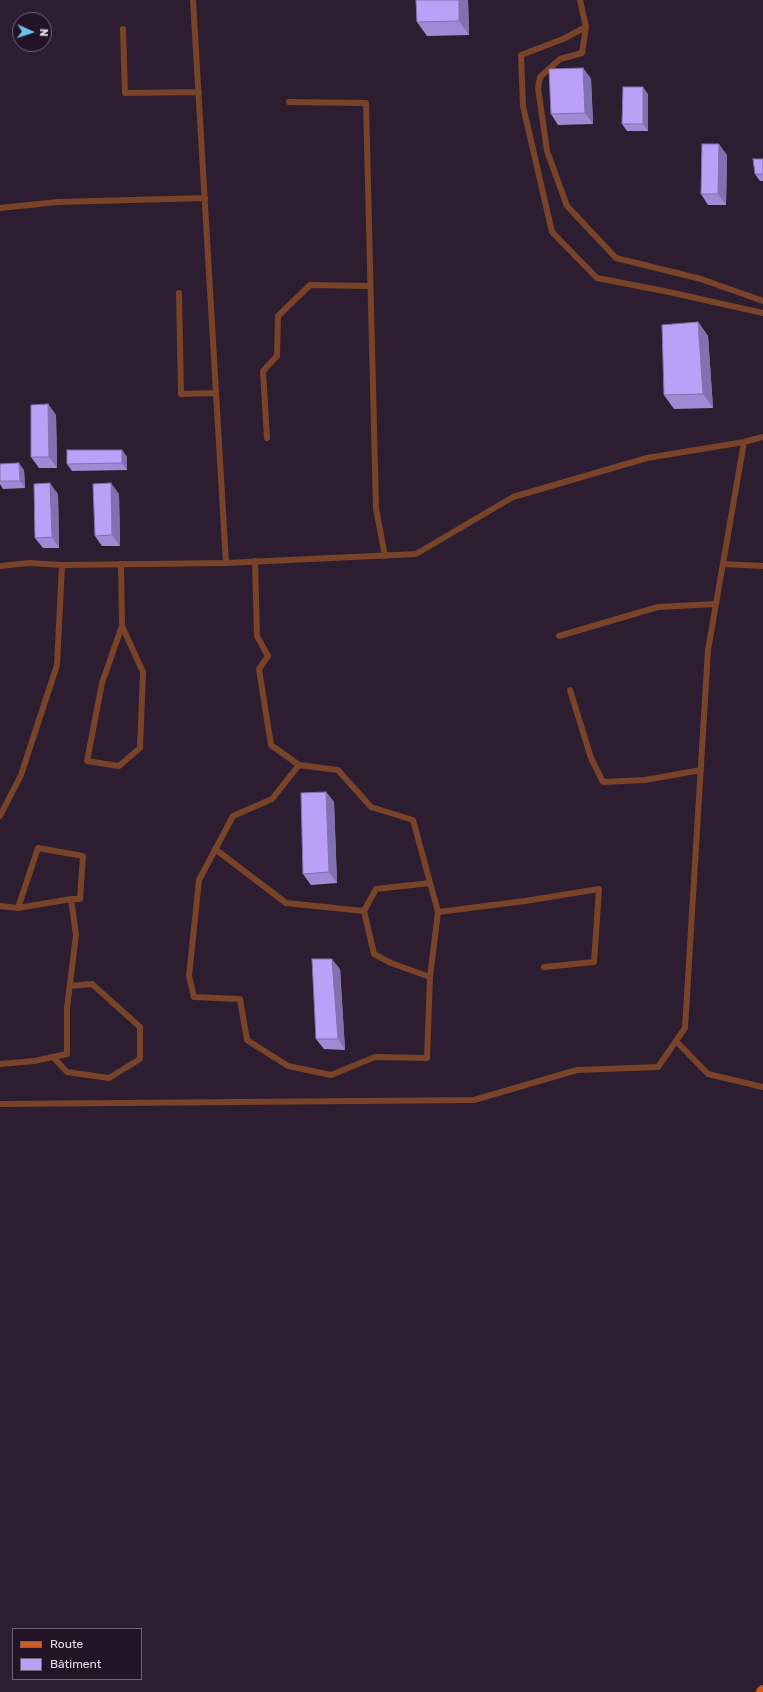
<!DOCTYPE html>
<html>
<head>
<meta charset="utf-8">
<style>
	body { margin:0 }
	#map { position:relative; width:763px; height:1692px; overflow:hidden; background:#2c1d30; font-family:Rubik,sans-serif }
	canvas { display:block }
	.legend { position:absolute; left:12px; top:1628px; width:130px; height:52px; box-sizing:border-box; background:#221426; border:1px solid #706473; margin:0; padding:5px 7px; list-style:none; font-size:12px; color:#e4dbe7 }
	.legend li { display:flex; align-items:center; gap:8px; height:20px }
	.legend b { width:20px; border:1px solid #706473 }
	.north { position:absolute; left:12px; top:12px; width:40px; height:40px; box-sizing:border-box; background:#221426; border:1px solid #706473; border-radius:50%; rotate:93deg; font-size:11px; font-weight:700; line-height:16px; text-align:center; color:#e4dbe7 }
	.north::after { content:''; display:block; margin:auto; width:14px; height:18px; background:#6ec2f3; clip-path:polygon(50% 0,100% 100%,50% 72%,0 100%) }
</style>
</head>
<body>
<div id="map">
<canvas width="763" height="1692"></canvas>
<ul class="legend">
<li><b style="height:5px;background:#cc5c1f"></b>Route</li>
<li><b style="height:11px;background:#bba0f8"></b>Bâtiment</li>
</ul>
<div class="north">N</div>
</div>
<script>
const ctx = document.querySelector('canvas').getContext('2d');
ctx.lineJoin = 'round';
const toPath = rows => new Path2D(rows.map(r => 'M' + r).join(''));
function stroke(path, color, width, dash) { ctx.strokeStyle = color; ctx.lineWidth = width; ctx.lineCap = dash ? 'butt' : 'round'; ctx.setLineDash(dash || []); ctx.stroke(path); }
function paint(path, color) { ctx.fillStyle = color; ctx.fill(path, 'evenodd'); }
stroke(toPath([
	[193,0,226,563],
	[580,0,586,27,563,39,521,55,523,106,552,232,597,278,669,292,763,313],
	[586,27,582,53,560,59,540,77,538,88,547,151,567,206,616,258,701,279,763,301],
	[123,29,125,93,199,92],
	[289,102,366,103,376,509,385,556],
	[0,208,58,202,205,198],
	[179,293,181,394,216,393],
	[267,438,263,371,277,356,278,316,310,285,370,286],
	[255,561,257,636,268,656,259,669,271,745,299,765,338,770,371,807,413,820,438,912,525,901,599,889,594,962,544,967],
	[121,564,122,626,102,683,87,761,119,766,140,748,143,672,122,626],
	[723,564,763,566],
	[0,566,29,563,62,565,226,563,416,554,513,497,647,458,744,442,763,437],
	[559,636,658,607,716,604],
	[570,690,591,758,603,782,645,780,701,770],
	[299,765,272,799,233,816,199,880,189,976,194,997,240,999,247,1040,288,1066,331,1075,375,1057,427,1058,430,977,438,912],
	[0,816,21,775,57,665,62,565],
	[215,849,286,903,364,911],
	[430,883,376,889,364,911,374,954,391,963,430,977],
	[0,906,18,908,71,899,76,935,67,1008,67,1054,34,1061,0,1064],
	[18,908,38,848,83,856,80,899,71,899],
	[676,1041,708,1074,763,1087],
	[53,1057,67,1072,109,1078,140,1059,140,1027,92,984,70,986],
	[0,1104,474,1100,577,1070,658,1067,685,1028,708,650,744,442]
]), '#79432a', 6);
stroke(toPath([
	[762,1692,763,1691]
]), '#cc5c1f', 12);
paint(toPath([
	[416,0,468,0,469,35,427,36,417,22],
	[583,68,591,79,593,124,558,125,551,114],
	[648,94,648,131,627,131,622,124],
	[727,155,726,205,708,205,701,194],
	[763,159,763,181,760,181,755,174],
	[698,322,708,336,713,408,674,409,664,395],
	[48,404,56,415,57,468,39,468,31,457],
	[122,450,127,457,127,470,72,471,67,464],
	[0,464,24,470,25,488,3,489,0,484],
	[58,494,59,548,43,548,35,538],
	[119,494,120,546,102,546,95,536],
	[326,792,334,802,337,883,311,885,303,874],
	[340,969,345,1050,324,1049,316,1039]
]), '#a18ad5');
paint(toPath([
	[459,0,468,0,469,35,459,21],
	[583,68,591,79,593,124,585,113],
	[643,87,648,94,648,131,643,124],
	[719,144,727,155,726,205,718,194],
	[698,322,708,336,713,408,703,394],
	[48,404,56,415,57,468,49,457],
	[122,450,127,457,127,470,122,463],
	[19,463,24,470,25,488,20,481],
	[50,483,58,494,59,548,52,537],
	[111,483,119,494,120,546,112,535],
	[326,792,334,802,337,883,329,872],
	[332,959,340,969,345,1050,338,1039]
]), '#8370ae');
const building = toPath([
	[416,0,459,0,459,21,417,22,416,0],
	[583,68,585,113,551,114,549,69,583,68],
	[623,87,643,87,643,124,622,124,623,87],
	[702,144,719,144,718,194,701,194,702,144],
	[753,159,763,159,763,174,755,174,753,159],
	[698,322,703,394,664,395,662,325,698,322],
	[48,404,49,457,31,457,31,405,48,404],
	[67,450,122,450,122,463,67,464,67,450],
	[19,463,20,481,0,481,0,464,19,463],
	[50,483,52,537,35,538,34,484,50,483],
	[111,483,112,535,95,536,93,484,111,483],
	[326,792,329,872,303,874,301,793,326,792],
	[312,959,332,959,338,1039,316,1039,312,959]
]);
paint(building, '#bba0f8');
stroke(building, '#8370ae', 1);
</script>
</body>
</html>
